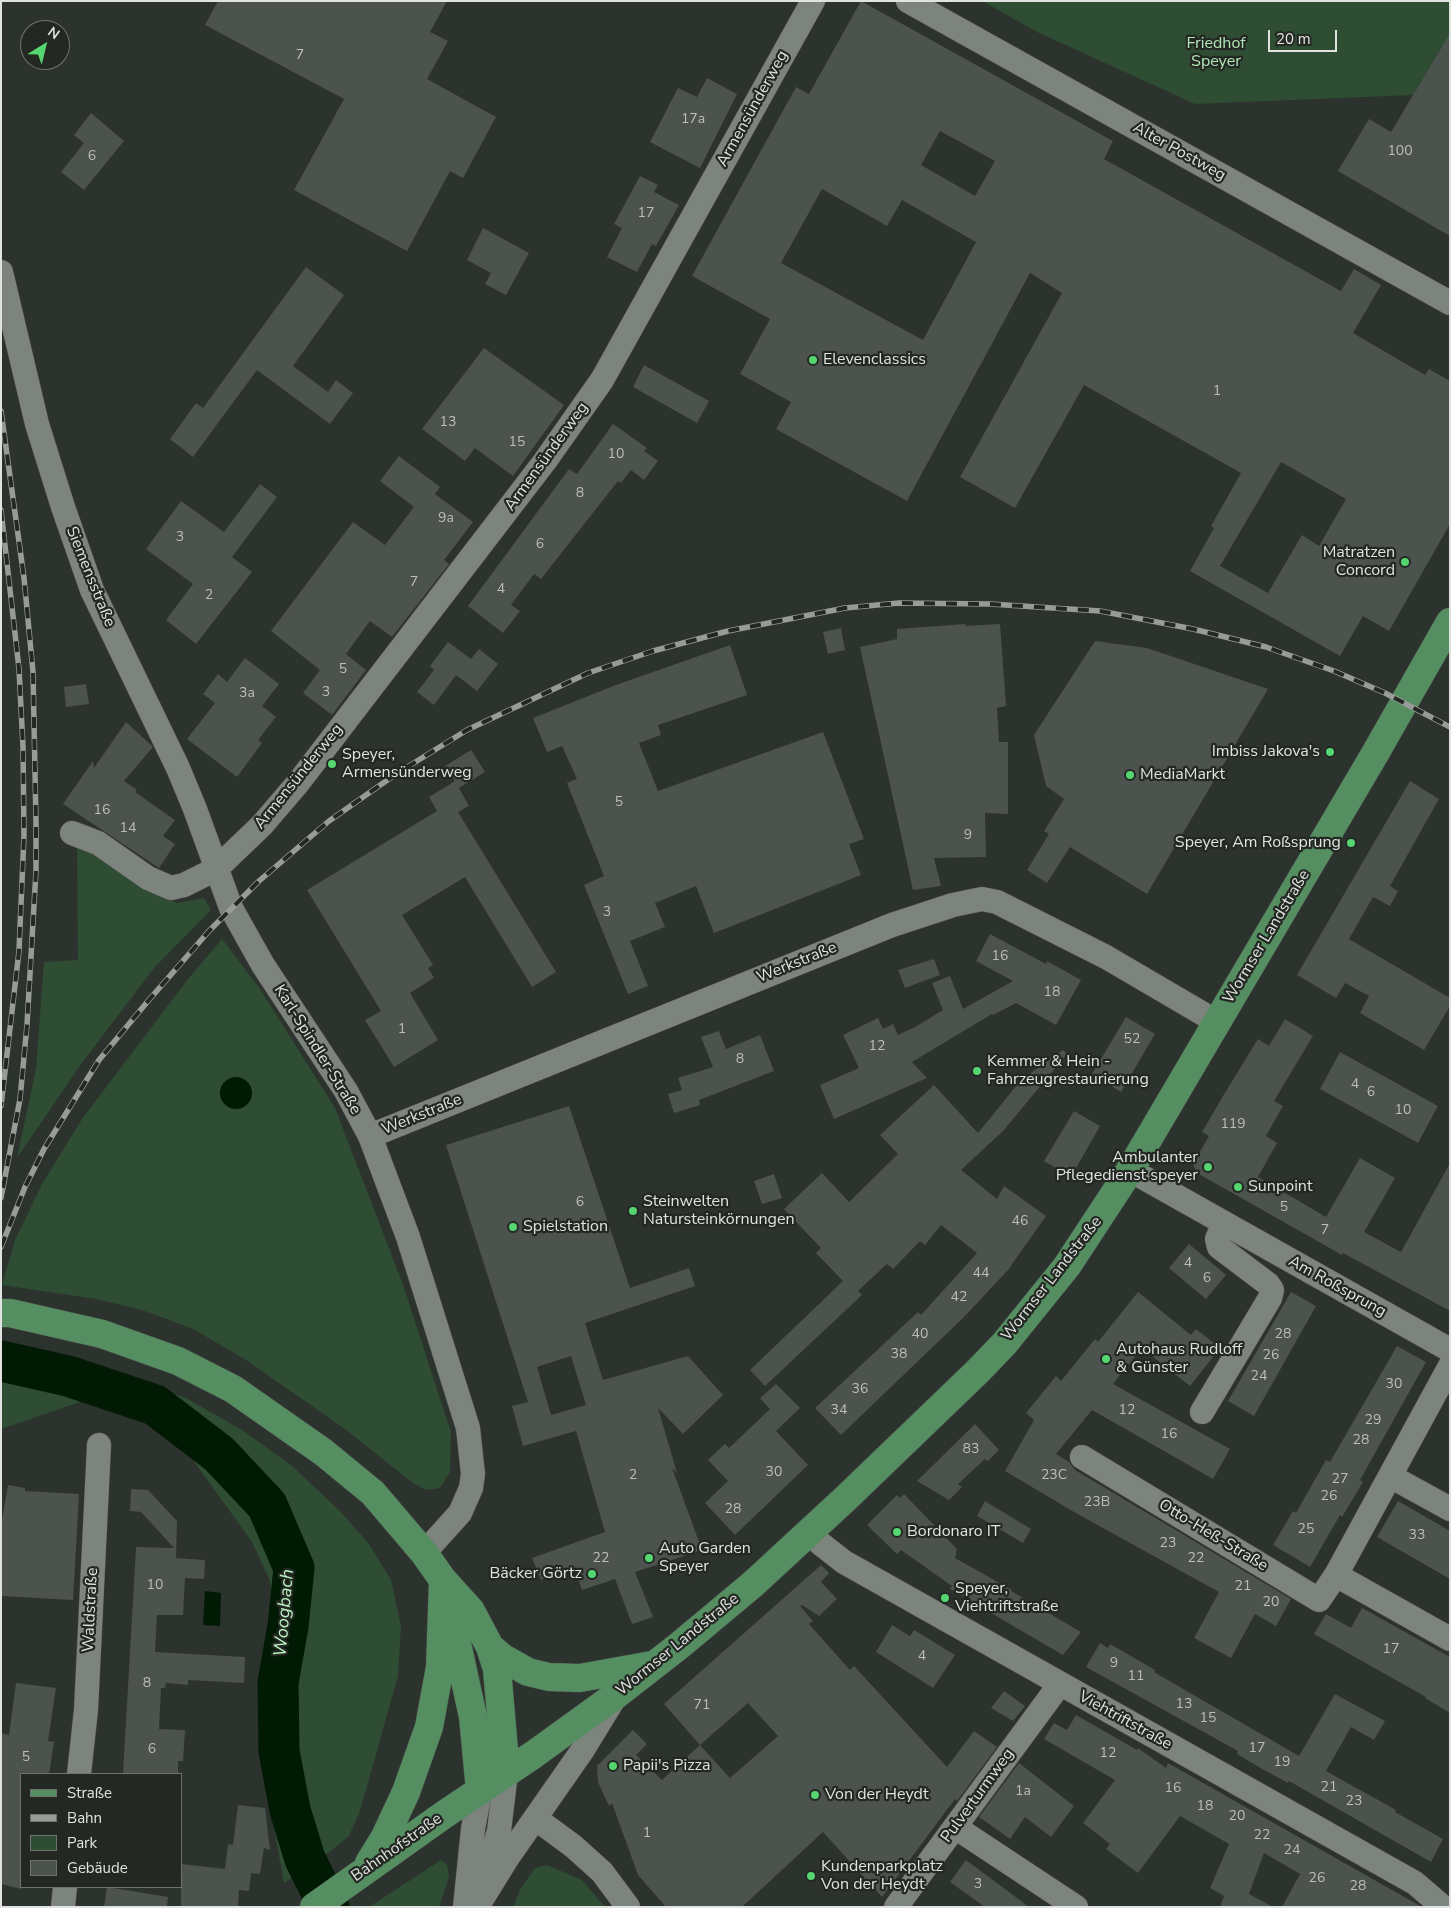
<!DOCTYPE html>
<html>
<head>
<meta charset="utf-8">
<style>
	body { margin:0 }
	#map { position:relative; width:1451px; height:1908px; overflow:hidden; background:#2c322d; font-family:"Nunito Sans",sans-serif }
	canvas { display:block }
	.frame { position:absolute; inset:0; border:2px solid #e0e3e0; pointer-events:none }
	.legend { position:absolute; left:20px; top:1773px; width:162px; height:115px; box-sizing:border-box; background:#232823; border:1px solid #6f736f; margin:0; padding:6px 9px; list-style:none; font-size:15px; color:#e0e3e0 }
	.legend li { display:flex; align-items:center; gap:10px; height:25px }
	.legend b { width:25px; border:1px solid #6f736f }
	.north { position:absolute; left:20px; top:20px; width:50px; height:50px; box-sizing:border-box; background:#232823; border:1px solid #6f736f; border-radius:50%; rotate:36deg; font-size:14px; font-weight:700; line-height:20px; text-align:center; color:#e0e3e0 }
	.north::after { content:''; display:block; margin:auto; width:18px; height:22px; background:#56d671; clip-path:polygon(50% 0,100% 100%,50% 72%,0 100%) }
	.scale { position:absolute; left:1268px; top:30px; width:69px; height:22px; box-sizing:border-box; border:2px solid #e0e3e0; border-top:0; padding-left:6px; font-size:15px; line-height:18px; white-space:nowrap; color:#e0e3e0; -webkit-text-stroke:4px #232823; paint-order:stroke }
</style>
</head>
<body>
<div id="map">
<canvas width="1451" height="1908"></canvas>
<div class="frame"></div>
<ul class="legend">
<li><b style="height:6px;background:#558e61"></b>Straße</li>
<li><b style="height:6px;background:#989c98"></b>Bahn</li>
<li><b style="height:14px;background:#2f4d33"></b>Park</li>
<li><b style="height:14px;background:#4c524d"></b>Gebäude</li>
</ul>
<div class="north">N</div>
<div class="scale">20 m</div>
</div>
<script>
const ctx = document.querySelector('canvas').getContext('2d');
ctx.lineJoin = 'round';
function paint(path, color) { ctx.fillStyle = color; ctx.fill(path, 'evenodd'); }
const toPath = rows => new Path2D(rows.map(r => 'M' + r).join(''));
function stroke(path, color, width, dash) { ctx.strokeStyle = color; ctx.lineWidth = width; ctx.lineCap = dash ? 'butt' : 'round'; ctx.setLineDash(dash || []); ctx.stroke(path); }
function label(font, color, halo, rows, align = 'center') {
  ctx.font = font + ' "Nunito Sans",sans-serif'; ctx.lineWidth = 4.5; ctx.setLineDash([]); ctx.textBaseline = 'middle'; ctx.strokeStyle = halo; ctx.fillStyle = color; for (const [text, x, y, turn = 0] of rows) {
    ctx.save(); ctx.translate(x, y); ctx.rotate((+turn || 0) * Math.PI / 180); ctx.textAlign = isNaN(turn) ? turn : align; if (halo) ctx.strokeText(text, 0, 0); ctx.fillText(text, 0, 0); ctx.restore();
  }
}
paint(toPath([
	[982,1,1450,1,1450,50,1442,46,1413,95,1195,104,1037,32],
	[82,843,163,897,177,903,204,898,211,910,154,968,79,1067,17,1158,36,1068,44,962,78,960,77,848],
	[222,939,260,989,335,1108,402,1282,451,1432,450,1472,440,1488,426,1490,413,1483,345,1429,246,1360,193,1329,142,1310,96,1299,2,1285,15,1240,42,1184,82,1119,188,979],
	[1,1348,75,1362,131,1378,186,1398,242,1430,291,1465,340,1511,369,1544,391,1580,401,1626,398,1676,360,1811,349,1836,332,1850,284,1883,259,1745,260,1705,274,1617,270,1581,252,1542,172,1431,138,1408,95,1399,83,1401,1,1429],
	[441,1860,447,1865,449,1877,439,1907,369,1907],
	[547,1865,582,1880,605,1907,513,1907,521,1888,535,1868]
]), '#2f4d33');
paint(toPath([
	'220 1093a16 16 0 1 1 32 0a16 16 0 1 1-32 0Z',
	[205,1591,221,1593,220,1626,203,1625]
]), '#001a04');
stroke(toPath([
	[1,1361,68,1376,155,1405,219,1454,267,1505,294,1568,288,1626,278,1683,279,1751,290,1810,305,1859,329,1907]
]), '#001a04', 41);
paint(toPath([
	[218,1,447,1,430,32,448,41,427,79,496,117,463,178,450,171,407,251,294,190,344,99,205,25],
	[861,1,1113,141,1104,159,1341,291,1354,269,1381,285,1353,333,1425,375,1429,369,1450,381,1450,524,1389,631,1363,616,1340,656,1190,571,1214,528,1211,526,1241,473,1084,385,1015,508,960,477,1062,293,1030,273,907,501,776,429,791,402,740,374,770,319,692,276,796,87,809,94],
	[940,131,995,161,975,196,921,165],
	[822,189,887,226,902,200,976,242,923,340,781,263],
	[1281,462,1346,499,1319,546,1302,535,1268,593,1220,566],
	[1450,33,1450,236,1338,171,1369,119,1391,132],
	[707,78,737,94,700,168,650,142,678,88,697,97],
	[91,113,124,141,84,190,61,172,84,143,74,135],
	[640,176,658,185,654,192,679,205,656,246,652,244,637,272,607,257,622,228,614,224],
	[483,228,529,253,506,295,485,284,491,273,467,260],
	[306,267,344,295,293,366,328,392,336,380,353,393,330,424,257,370,193,457,170,439,196,403,203,408],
	[484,348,564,405,513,476,475,448,465,461,422,429],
	[644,365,709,401,697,423,633,387],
	[613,424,647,448,644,451,658,461,644,480,631,470,621,483,618,481,541,579,534,574,511,605,520,611,503,633,468,606,569,469,577,474],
	[399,456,440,487,435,494,473,522,444,560,449,564,392,637,370,621,346,654,366,670,332,715,303,693,320,670,271,631,353,522,385,545,414,507,380,481],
	[260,484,277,497,232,557,252,572,196,644,166,620,193,584,146,549,181,501,224,532],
	[966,624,966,626,1000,624,1006,706,997,708,999,742,1008,742,1008,814,985,813,986,857,934,858,941,886,913,890,860,647,897,639,897,629],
	[841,628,845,650,828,654,823,632],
	[1095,641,1147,648,1268,689,1147,894,1070,847,1047,883,1027,870,1049,834,1044,831,1064,799,1046,786,1034,735],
	[448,642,471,659,479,649,498,664,477,691,456,675,434,705,417,692,434,670,430,666],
	[730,645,747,695,658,725,661,735,639,743,658,791,823,732,864,839,849,844,861,875,714,933,696,886,655,903,665,927,630,941,648,986,628,994,584,885,604,876,567,783,577,779,562,746,547,752,533,718,616,685],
	[245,658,279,684,262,706,276,717,258,740,262,743,237,777,187,739,215,703,203,694,218,674,227,682],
	[86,684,89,704,66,707,64,687],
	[126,722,153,747,124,781,137,790,135,792,175,820,163,836,175,844,159,868,63,804,93,761,94,768],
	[471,750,485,772,459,788,469,806,458,812,556,972,532,987,465,877,402,915,433,965,428,968,434,978,410,993,438,1040,394,1067,365,1020,381,1011,307,890,437,811,429,797,455,781,445,766],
	[1410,781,1439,799,1390,886,1398,891,1390,906,1373,897,1349,939,1450,998,1450,1006,1424,1050,1360,1013,1369,996,1345,983,1336,998,1297,975],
	[990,934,1046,964,1047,961,1081,980,1056,1025,1016,1003,993,1015,992,1014,912,1062,927,1078,834,1119,820,1085,859,1068,843,1035,878,1018,883,1029,893,1024,898,1035,915,1027,943,1010,932,983,950,976,963,1009,1013,981,976,961],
	[934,959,940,975,905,988,898,970],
	[1126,1017,1155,1034,1121,1092,1092,1074],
	[1285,1019,1313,1036,1274,1101,1283,1106,1266,1136,1277,1143,1258,1177,1326,1217,1360,1158,1395,1178,1364,1232,1401,1252,1450,1163,1450,1311,1343,1253,1342,1255,1197,1173,1193,1164,1209,1136,1202,1132,1223,1096,1258,1039,1269,1046],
	[719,1031,726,1049,760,1035,774,1071,699,1100,700,1105,674,1113,668,1094,682,1090,678,1078,713,1067,701,1037],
	[1063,1050,1067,1054,1003,1131,961,1170,997,1199,1004,1186,1046,1216,1008,1270,964,1317,841,1435,815,1408,918,1312,921,1315,977,1253,941,1225,925,1245,920,1241,893,1269,887,1264,858,1291,862,1295,765,1386,750,1370,843,1281,816,1253,821,1248,784,1209,822,1173,849,1202,898,1154,880,1135,934,1085,978,1133,1021,1080],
	[1340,1052,1438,1106,1418,1143,1320,1089],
	[569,1106,630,1288,689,1268,695,1286,585,1323,603,1380,688,1356,723,1395,683,1434,658,1408,677,1473,672,1468,702,1550,635,1572,653,1617,632,1624,615,1579,582,1590,574,1567,541,1580,532,1558,605,1532,576,1431,523,1446,512,1406,528,1402,446,1145],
	[571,1356,586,1405,551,1415,537,1367],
	[1074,1111,1100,1126,1071,1177,1044,1161],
	[774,1174,782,1198,762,1204,754,1181],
	[1189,1244,1226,1275,1206,1299,1169,1268],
	[1138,1292,1191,1335,1196,1329,1220,1348,1190,1386,1142,1348,1113,1384,1230,1449,1213,1479,1092,1410,1056,1454,1069,1462,1075,1470,1291,1599,1276,1626,1255,1614,1231,1658,1194,1638,1219,1592,1074,1512,1005,1471,1034,1420,1026,1413,1056,1376,1061,1381,1095,1339,1098,1342],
	[1291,1292,1316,1306,1254,1416,1228,1401],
	[1397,1346,1426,1362,1360,1480,1363,1482,1342,1517,1340,1515,1310,1567,1273,1545,1293,1511,1296,1513,1326,1460,1330,1462],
	[776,1384,800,1408,776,1431,808,1465,735,1535,705,1503,728,1481,708,1460,725,1444,729,1448,770,1409,760,1398],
	[975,1424,999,1450,988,1461,985,1459,958,1484,962,1487,949,1500,917,1481],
	[8,1485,25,1488,25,1491,79,1494,73,1600,1,1596,1,1525],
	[131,1489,148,1490,177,1521,176,1558,205,1560,204,1579,185,1578,183,1615,157,1615,155,1652,245,1657,244,1683,188,1680,188,1685,166,1683,165,1688,161,1688,159,1729,185,1730,183,1761,178,1761,178,1774,123,1774,136,1547,174,1548,141,1512,130,1511],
	[904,1494,957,1549,955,1558,1012,1590,1011,1591,1081,1632,1063,1655,950,1589,952,1586,901,1550,897,1554,867,1525,897,1495,900,1498],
	[985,1501,1031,1529,1023,1543,977,1516],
	[1398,1501,1450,1531,1450,1579,1377,1537],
	[821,1565,829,1573,821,1582,837,1599,819,1616,802,1605,800,1606,813,1621,809,1624,850,1670,854,1666,947,1767,974,1731,997,1747,957,1801,955,1799,882,1897,823,1832,742,1907,666,1907,638,1875,612,1803,609,1806,598,1782,597,1766,633,1730,647,1744,636,1755,662,1780,700,1745,664,1704],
	[748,1703,778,1736,730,1778,700,1745],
	[1362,1608,1450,1657,1450,1713,1425,1698,1426,1697,1314,1634,1326,1614,1351,1628],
	[892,1625,910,1636,914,1630,955,1655,933,1688,876,1652],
	[1100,1643,1108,1648,1110,1644,1155,1670,1154,1672,1299,1756,1335,1694,1385,1721,1374,1740,1351,1727,1326,1771,1396,1810,1395,1812,1443,1839,1431,1862,1289,1781,1288,1783,1262,1769,1237,1754,1238,1751,1086,1667],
	[16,1683,56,1688,48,1741,54,1742,49,1774,21,1774,21,1889,1,1884,1,1733,9,1735],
	[1004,1691,1025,1706,1013,1721,991,1708],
	[1076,1715,1137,1750,1138,1748,1166,1768,1168,1763,1422,1907,1282,1907,1300,1874,1264,1853,1249,1894,1273,1907,1220,1907,1224,1896,1210,1888,1229,1844,1180,1816,1138,1873,1106,1849,1110,1844,1083,1823,1115,1780,1044,1739,1054,1723,1067,1730],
	[1019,1763,1074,1806,1051,1837,1025,1817,1010,1839,979,1817],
	[238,1805,265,1808,270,1850,264,1848,260,1874,251,1873,249,1891,239,1890,238,1907,181,1907,181,1864,225,1869,228,1844,233,1845],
	[966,1860,993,1880,1029,1907,985,1907,950,1882],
	[107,1887,168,1897,167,1907,104,1907]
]), '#4c524d');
const minor = toPath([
	[908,1,1450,303],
	[1,272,37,424,63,507,92,590,178,768,195,809,231,908,263,965,346,1091,370,1136,408,1237,468,1428,473,1474,471,1488,460,1513,424,1553],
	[72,833,98,843,148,878,171,888,184,885,216,869,262,825,298,783,545,461,602,380,813,1],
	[370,1136,892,925,953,905,982,899,997,902,1106,957,1217,1022],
	[1130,1170,1450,1350],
	[1450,1366,1336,1575,1450,1639],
	[1202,1412,1270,1298,1272,1290,1268,1284,1219,1247,1217,1239,1224,1223],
	[1082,1457,1319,1600,1336,1575],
	[1390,1476,1450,1509],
	[809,1532,821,1544,844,1562,1415,1883,1443,1907],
	[79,1774,86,1710,99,1445],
	[535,1818,573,1846,602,1872,628,1907],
	[955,1827,1076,1907],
	[484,1880,499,1831,506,1773],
	[63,1907,65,1887],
	[465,1907,473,1829,480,1791],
	[477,1907,508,1857,582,1751,615,1697],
	[896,1907,1060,1684]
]);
const major = toPath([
	[1,1313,10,1313,102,1334,178,1361,233,1389,323,1452,373,1493,424,1553,443,1580,471,1611,490,1647,497,1669,506,1773],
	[452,1620,473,1717,480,1791],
	[490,1647,503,1658,528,1672,549,1677,580,1678,652,1665],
	[369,1863,385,1837,406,1792,429,1727,440,1667,443,1580],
	[314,1907,445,1814,533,1755,616,1695,680,1645,753,1584,845,1499,977,1372,1004,1344,1067,1266,1130,1170,1376,752,1450,622]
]);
stroke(minor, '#4a4e4a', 25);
stroke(major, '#4a4e4a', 29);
stroke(minor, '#7d837d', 24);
stroke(major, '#558e61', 28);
const rail = toPath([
	[1,411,24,578,33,672,36,823,36,871,27,1025,20,1099,1,1198],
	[1,510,19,669,23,747,24,835,19,951,1,1106],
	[1,1247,25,1187,44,1149,99,1060,148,1001,209,931,259,881,329,821,396,774,467,730,588,673,653,651,728,631,845,608,899,603,990,604,1100,611,1193,629,1266,647,1334,671,1385,693,1450,727]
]);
stroke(rail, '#989c98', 5.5);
stroke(rail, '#232823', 4, [11]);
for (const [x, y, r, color] of [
	[813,360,5,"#56d671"],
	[1405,562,5,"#56d671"],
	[1330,752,5,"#56d671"],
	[332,764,5,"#56d671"],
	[1130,775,5,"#56d671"],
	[1351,843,5,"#56d671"],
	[977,1071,5,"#56d671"],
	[1208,1167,5,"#56d671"],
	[1238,1187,5,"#56d671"],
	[633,1211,5,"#56d671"],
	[513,1227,5,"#56d671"],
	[1106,1359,5,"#56d671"],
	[897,1532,5,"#56d671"],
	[649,1558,5,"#56d671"],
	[592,1574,5,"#56d671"],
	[945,1598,5,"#56d671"],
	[613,1766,5,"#56d671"],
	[815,1795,5,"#56d671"],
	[811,1876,5,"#56d671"]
]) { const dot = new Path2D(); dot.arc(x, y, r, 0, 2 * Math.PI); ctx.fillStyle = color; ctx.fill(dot); stroke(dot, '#232823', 2); }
label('14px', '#bbbfbb', null, [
	["7",300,56],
	["17a",693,120],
	["100",1400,152],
	["6",92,157],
	["17",646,214],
	["1",1217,392],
	["13",448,423],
	["15",517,443],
	["10",616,455],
	["8",580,494],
	["9a",446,519],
	["3",180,538],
	["6",540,545],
	["7",414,583],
	["4",501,590],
	["2",209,596],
	["5",343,670],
	["3",326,693],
	["3a",247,694],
	["5",619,803],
	["16",102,811],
	["14",128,829],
	["9",968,836],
	["3",607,913],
	["16",1000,957],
	["18",1052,993],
	["1",402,1030],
	["52",1132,1040],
	["12",877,1047],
	["8",740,1060],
	["4",1355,1085],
	["6",1371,1093],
	["10",1403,1111],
	["119",1233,1125],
	["6",580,1203],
	["5",1284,1208],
	["46",1020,1222],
	["7",1325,1231],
	["4",1188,1264],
	["44",981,1274],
	["6",1207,1279],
	["42",959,1298],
	["40",920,1335],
	["28",1283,1335],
	["38",899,1355],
	["26",1271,1356],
	["24",1259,1377],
	["30",1394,1385],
	["36",860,1390],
	["34",839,1411],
	["12",1127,1411],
	["29",1373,1421],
	["16",1169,1435],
	["28",1361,1441],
	["83",971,1450],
	["30",774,1473],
	["2",633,1476],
	["23C",1054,1476],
	["27",1340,1480],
	["26",1329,1497],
	["23B",1097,1503],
	["28",733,1510],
	["25",1306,1530],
	["33",1417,1536],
	["23",1168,1544],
	["22",601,1559],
	["22",1196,1559],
	["10",155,1586],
	["21",1243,1587],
	["20",1271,1603],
	["17",1391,1650],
	["4",922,1657],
	["9",1114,1664],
	["11",1136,1677],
	["8",147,1684],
	["13",1184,1705],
	["71",702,1706],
	["15",1208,1719],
	["17",1257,1749],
	["6",152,1750],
	["12",1108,1754],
	["5",26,1758],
	["19",1282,1763],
	["21",1329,1788],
	["16",1173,1789],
	["1a",1023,1792],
	["23",1354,1802],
	["18",1205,1807],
	["20",1237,1817],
	["1",647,1834],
	["22",1262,1836],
	["24",1292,1851],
	["26",1317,1879],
	["3",978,1885],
	["28",1358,1887]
]);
label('16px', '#b1e8b7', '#232823', [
	["Friedhof",1216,44],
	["Speyer",1216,62]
]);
label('16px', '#e0e3e0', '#232823', [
	["Armensünderweg",753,109,-61],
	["Alter Postweg",1179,152,29],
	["Armensünderweg",547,457,-54],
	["Siemensstraße",90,577,68],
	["Armensünderweg",299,777,-51],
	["Wormser Landstraße",1267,937,-59],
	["Werkstraße",797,963,-22],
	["Karl-Spindler-Straße",317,1050,58],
	["Werkstraße",422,1115,-22],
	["Wormser Landstraße",1052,1279,-52],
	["Am Roßsprung",1337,1287,29],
	["Otto-Heß-Straße",1213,1536,31],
	["Waldstraße",91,1610,-87],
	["Wormser Landstraße",678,1645,-39],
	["Viehtriftstraße",1125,1721,29],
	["Pulverturmweg",978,1796,-54],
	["Bahnhofstraße",397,1848,-35]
]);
label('16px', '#e0e3e0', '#232823', [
	["Elevenclassics",823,360],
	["Matratzen",1395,553,"right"],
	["Concord",1395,571,"right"],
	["Imbiss Jakova's",1320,752,"right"],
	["Speyer,",342,755],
	["Armensünderweg",342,773],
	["MediaMarkt",1140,775],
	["Speyer, Am Roßsprung",1341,843,"right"],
	["Kemmer & Hein -",987,1062],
	["Fahrzeugrestaurierung",987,1080],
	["Ambulanter",1198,1158,"right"],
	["Pflegedienst speyer",1198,1176,"right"],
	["Sunpoint",1248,1187],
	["Steinwelten",643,1202],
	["Natursteinkörnungen",643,1220],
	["Spielstation",523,1227],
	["Autohaus Rudloff",1116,1350],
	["& Günster",1116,1368],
	["Bordonaro IT",907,1532],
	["Auto Garden",659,1549],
	["Speyer",659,1567],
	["Bäcker Görtz",582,1574,"right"],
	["Speyer,",955,1589],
	["Viehtriftstraße",955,1607],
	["Papii's Pizza",623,1766],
	["Von der Heydt",825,1795],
	["Kundenparkplatz",821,1867],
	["Von der Heydt",821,1885]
], 'left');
label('italic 18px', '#bcf4c2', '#232823', [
	["Woogbach",285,1613,-85]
]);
</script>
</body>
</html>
